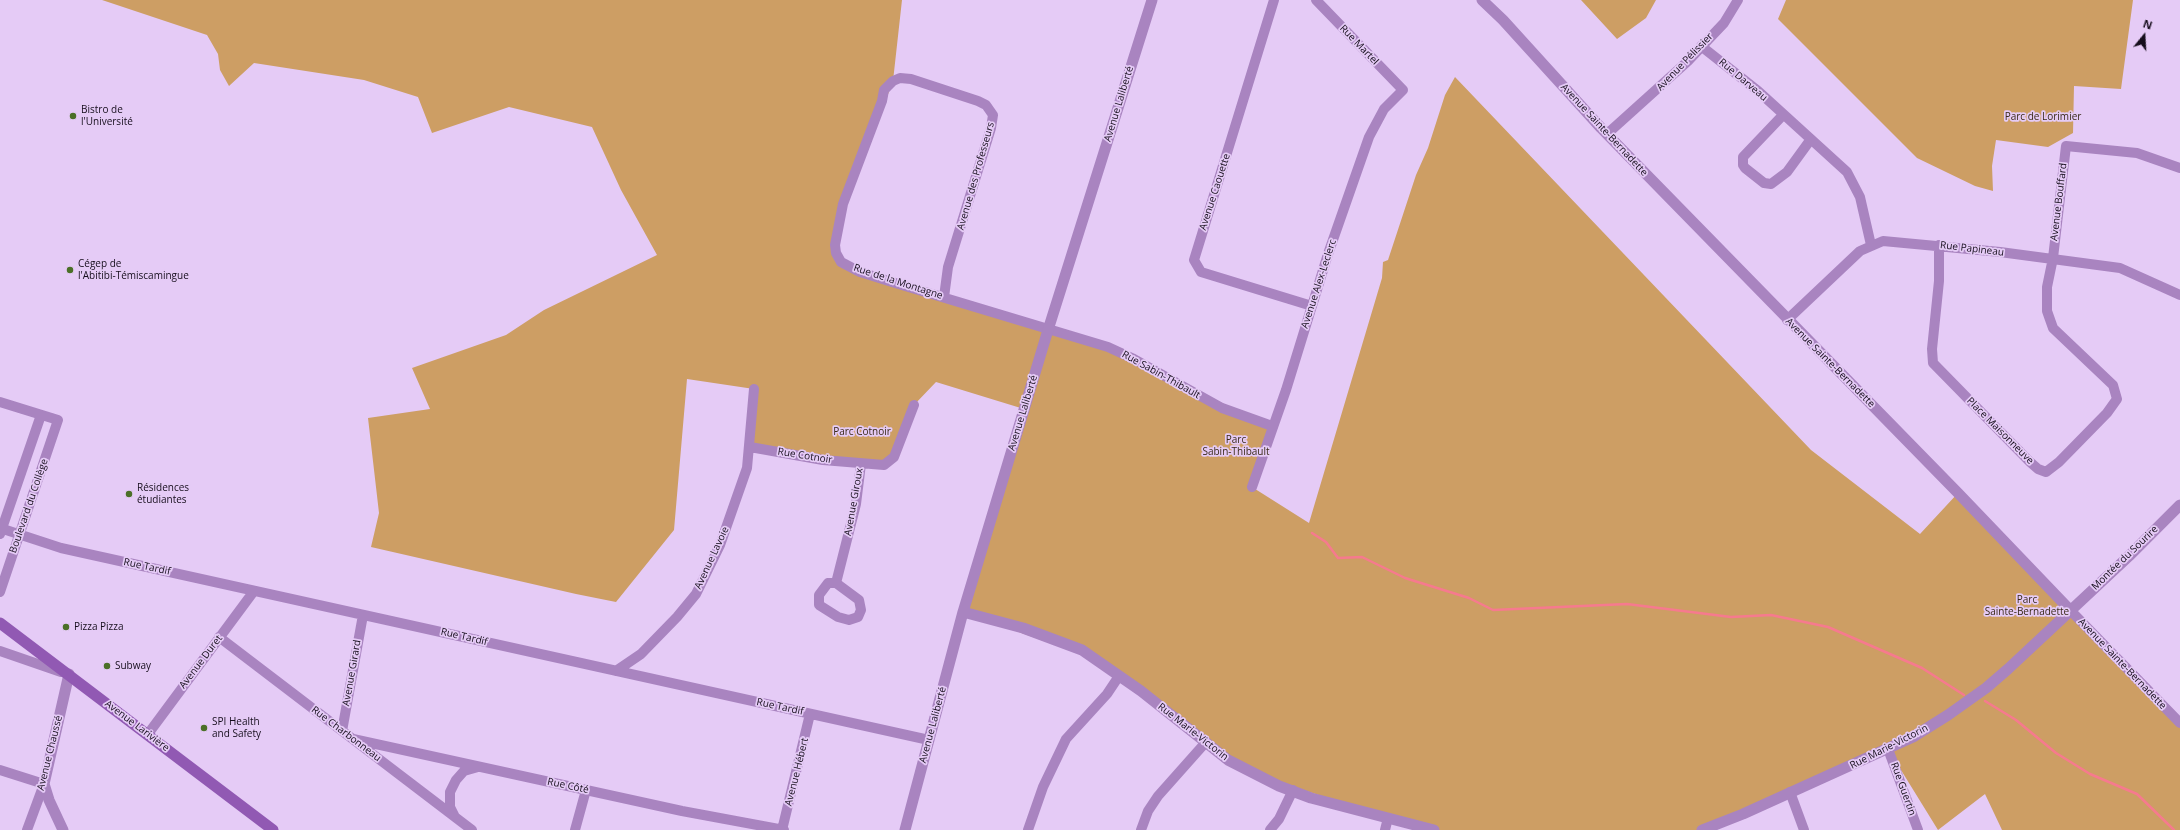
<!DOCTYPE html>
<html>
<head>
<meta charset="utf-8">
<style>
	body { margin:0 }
	#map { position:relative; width:2180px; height:830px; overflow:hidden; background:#e5cbf6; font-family:"Open Sans",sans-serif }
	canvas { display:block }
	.north { position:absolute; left:2124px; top:16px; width:40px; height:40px; -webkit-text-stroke:3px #e5cbf6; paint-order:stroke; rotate:18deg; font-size:11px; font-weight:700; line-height:16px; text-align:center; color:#160e1c }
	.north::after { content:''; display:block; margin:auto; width:14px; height:18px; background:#160e1c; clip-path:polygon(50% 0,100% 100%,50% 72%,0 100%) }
</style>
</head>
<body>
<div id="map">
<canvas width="2180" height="830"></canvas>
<div class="north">N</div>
</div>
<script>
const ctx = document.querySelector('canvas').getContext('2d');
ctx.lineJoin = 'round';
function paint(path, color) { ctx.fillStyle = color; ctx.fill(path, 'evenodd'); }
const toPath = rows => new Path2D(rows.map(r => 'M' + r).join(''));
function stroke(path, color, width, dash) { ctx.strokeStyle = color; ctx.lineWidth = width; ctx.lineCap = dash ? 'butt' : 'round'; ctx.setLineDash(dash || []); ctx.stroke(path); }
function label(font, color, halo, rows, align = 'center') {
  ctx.font = font + ' "Open Sans",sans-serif'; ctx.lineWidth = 3.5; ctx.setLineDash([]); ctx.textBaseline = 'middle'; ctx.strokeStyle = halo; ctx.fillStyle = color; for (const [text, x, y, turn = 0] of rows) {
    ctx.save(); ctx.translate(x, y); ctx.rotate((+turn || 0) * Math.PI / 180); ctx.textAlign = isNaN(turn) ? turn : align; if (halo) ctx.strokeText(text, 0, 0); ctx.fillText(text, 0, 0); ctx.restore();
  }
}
paint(toPath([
	[102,0,902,0,893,81,837,231,841,262,1087,341,1272,426,1252,487,1309,523,1382,278,1383,262,1388,260,1416,175,1428,148,1445,95,1455,77,1811,450,1920,534,1958,493,2180,723,2180,830,2002,830,1985,794,1938,830,1888,749,1702,830,1434,830,1388,818,1255,774,1097,660,963,612,1024,409,936,382,914,405,894,457,884,465,750,447,754,389,687,379,674,530,616,602,576,594,371,547,379,513,368,418,430,409,412,368,506,335,544,310,657,255,621,190,592,127,509,107,432,133,418,97,364,80,254,63,229,86,220,70,218,54,207,35],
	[1581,0,1656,0,1646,18,1617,39],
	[1786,0,2133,0,2121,89,2074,86,2073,133,2048,147,1996,140,1992,166,1993,191,1975,186,1917,158,1778,19]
]), '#cd9e64');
stroke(toPath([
	[1312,533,1326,542,1338,558,1362,557,1405,578,1469,598,1493,610,1627,604,1731,617,1771,615,1828,627,1922,668,1964,695],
	[1985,701,2016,720,2056,753,2090,774,2137,794,2174,830]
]), '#f67a8e', 2.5);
stroke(toPath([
	[1274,0,1194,260,1201,272,1312,306],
	[1701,46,1758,91,1847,172,1860,197,1871,245],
	[1783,115,1743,157,1743,165,1745,168,1764,183,1771,184,1787,172,1811,139],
	[1607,134,1688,61,1724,23,1738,0],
	[1939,245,1939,281,1932,349,1933,363,2030,462,2038,469,2046,472,2059,462,2107,413,2117,399,2113,385,2053,328,2047,311,2047,287,2053,258,2066,146,2137,153,2180,168],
	[944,297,948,267,991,128,993,115,986,105,978,101,911,79,900,78,893,81,884,90,882,101,843,204,835,245,836,253,841,262,860,272,892,282,1108,347,1134,359,1222,408,1272,426],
	[1787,320,1860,251,1883,241,2000,252,2120,268,2180,295],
	[0,402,58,420,0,592],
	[750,447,823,460,884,465,894,457,914,405],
	[1252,487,1286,390,1328,254,1369,137,1384,109,1403,90,1316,0],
	[0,528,61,548,929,740],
	[0,534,41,415],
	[828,583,836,583,859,600,861,610,858,617,849,620,838,617,819,605,819,595,828,583],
	[836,583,856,504,861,464],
	[2071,611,2180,723],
	[219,637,472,830],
	[0,651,61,672],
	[616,671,641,654,677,617,696,594,720,545,747,468,754,389],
	[342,731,363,615],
	[148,734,254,591],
	[353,739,682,811,784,830],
	[1888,749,1918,830],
	[0,770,44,784,27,830],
	[1790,792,1804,830],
	[455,817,450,807,450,792,456,780,464,771,478,767],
	[575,830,586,790],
	[782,830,810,714],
	[1028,830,1043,787,1066,739,1107,694,1119,676],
	[1141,830,1148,811,1158,796,1206,742],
	[1270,830,1279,819,1293,790],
	[1385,830,1388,818]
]), '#a984c0', 10);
stroke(toPath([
	[1482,0,1503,20,1601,128,1958,493,2071,611],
	[963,612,1023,628,1082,650,1141,691,1228,760,1279,786,1311,798,1434,830],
	[63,830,49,800,44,784,69,674],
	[905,830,963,612,1048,330,1152,0],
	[1702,830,1743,814,1913,737,1948,715,1986,688,2008,669,2129,556,2180,505]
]), '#a984c0', 11);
stroke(toPath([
	[0,623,273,830]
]), '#9159b3', 11);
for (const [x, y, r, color] of [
	[73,116,4,"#4b6f27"],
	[70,270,4,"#4b6f27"],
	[129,494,4,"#4b6f27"],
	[66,627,4,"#4b6f27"],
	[107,666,4,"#4b6f27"],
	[204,728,4,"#4b6f27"]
]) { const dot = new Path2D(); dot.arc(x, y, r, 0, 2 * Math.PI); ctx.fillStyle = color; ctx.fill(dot); stroke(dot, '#e5cbf6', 1.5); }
label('10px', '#160e1c', '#e5cbf6', [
	["Rue Martel",1359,45,46],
	["Avenue Pélissier",1685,62,-46],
	["Rue Darveau",1743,80,40],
	["Avenue Laliberté",1119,104,-73],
	["Avenue Sainte-Bernadette",1604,130,47],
	["Avenue des Professeurs",976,176,-74],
	["Avenue Caouette",1215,192,-72],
	["Avenue Bouffard",2059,202,-83],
	["Rue Papineau",1972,249,7],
	["Rue de la Montagne",898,282,18],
	["Avenue Alex-Leclerc",1319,284,-72],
	["Avenue Sainte-Bernadette",1830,363,45],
	["Rue Sabin-Thibault",1161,375,29],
	["Avenue Laliberté",1023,413,-73],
	["Place Maisonneuve",2000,431,45],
	["Rue Cotnoir",805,456,9],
	["Avenue Giroux",854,502,-80],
	["Boulevard du Collège",29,506,-71],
	["Avenue Lavoie",712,558,-65],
	["Montée du Sourire",2125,558,-44],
	["Rue Tardif",147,567,12],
	["Rue Tardif",464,637,13],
	["Avenue Duret",201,662,-53],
	["Avenue Sainte-Bernadette",2122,664,46],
	["Avenue Girard",352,673,-80],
	["Rue Tardif",780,707,12],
	["Avenue Laliberté",933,725,-75],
	["Avenue Larivière",137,726,37],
	["Rue Marie-Victorin",1193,732,38],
	["Rue Charbonneau",346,734,37],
	["Rue Marie-Victorin",1889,747,-27],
	["Avenue Chaussé",50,753,-76],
	["Avenue Hébert",797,772,-76],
	["Rue Côté",568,786,12],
	["Rue Guertin",1903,789,70]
]);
label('10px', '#160e1c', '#e5cbf6', [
	["Bistro de",81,110],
	["l'Université",81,122],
	["Cégep de",78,264],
	["l'Abitibi-Témiscamingue",78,276],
	["Résidences",137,488],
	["étudiantes",137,500],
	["Pizza Pizza",74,627],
	["Subway",115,666],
	["SPI Health",212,722],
	["and Safety",212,734]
], 'left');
label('10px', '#392a18', '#e5cbf6', [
	["Parc de Lorimier",2043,117],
	["Parc Cotnoir",862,432],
	["Parc",1236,440],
	["Sabin-Thibault",1236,452],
	["Parc",2027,600],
	["Sainte-Bernadette",2027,612]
]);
</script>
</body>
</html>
